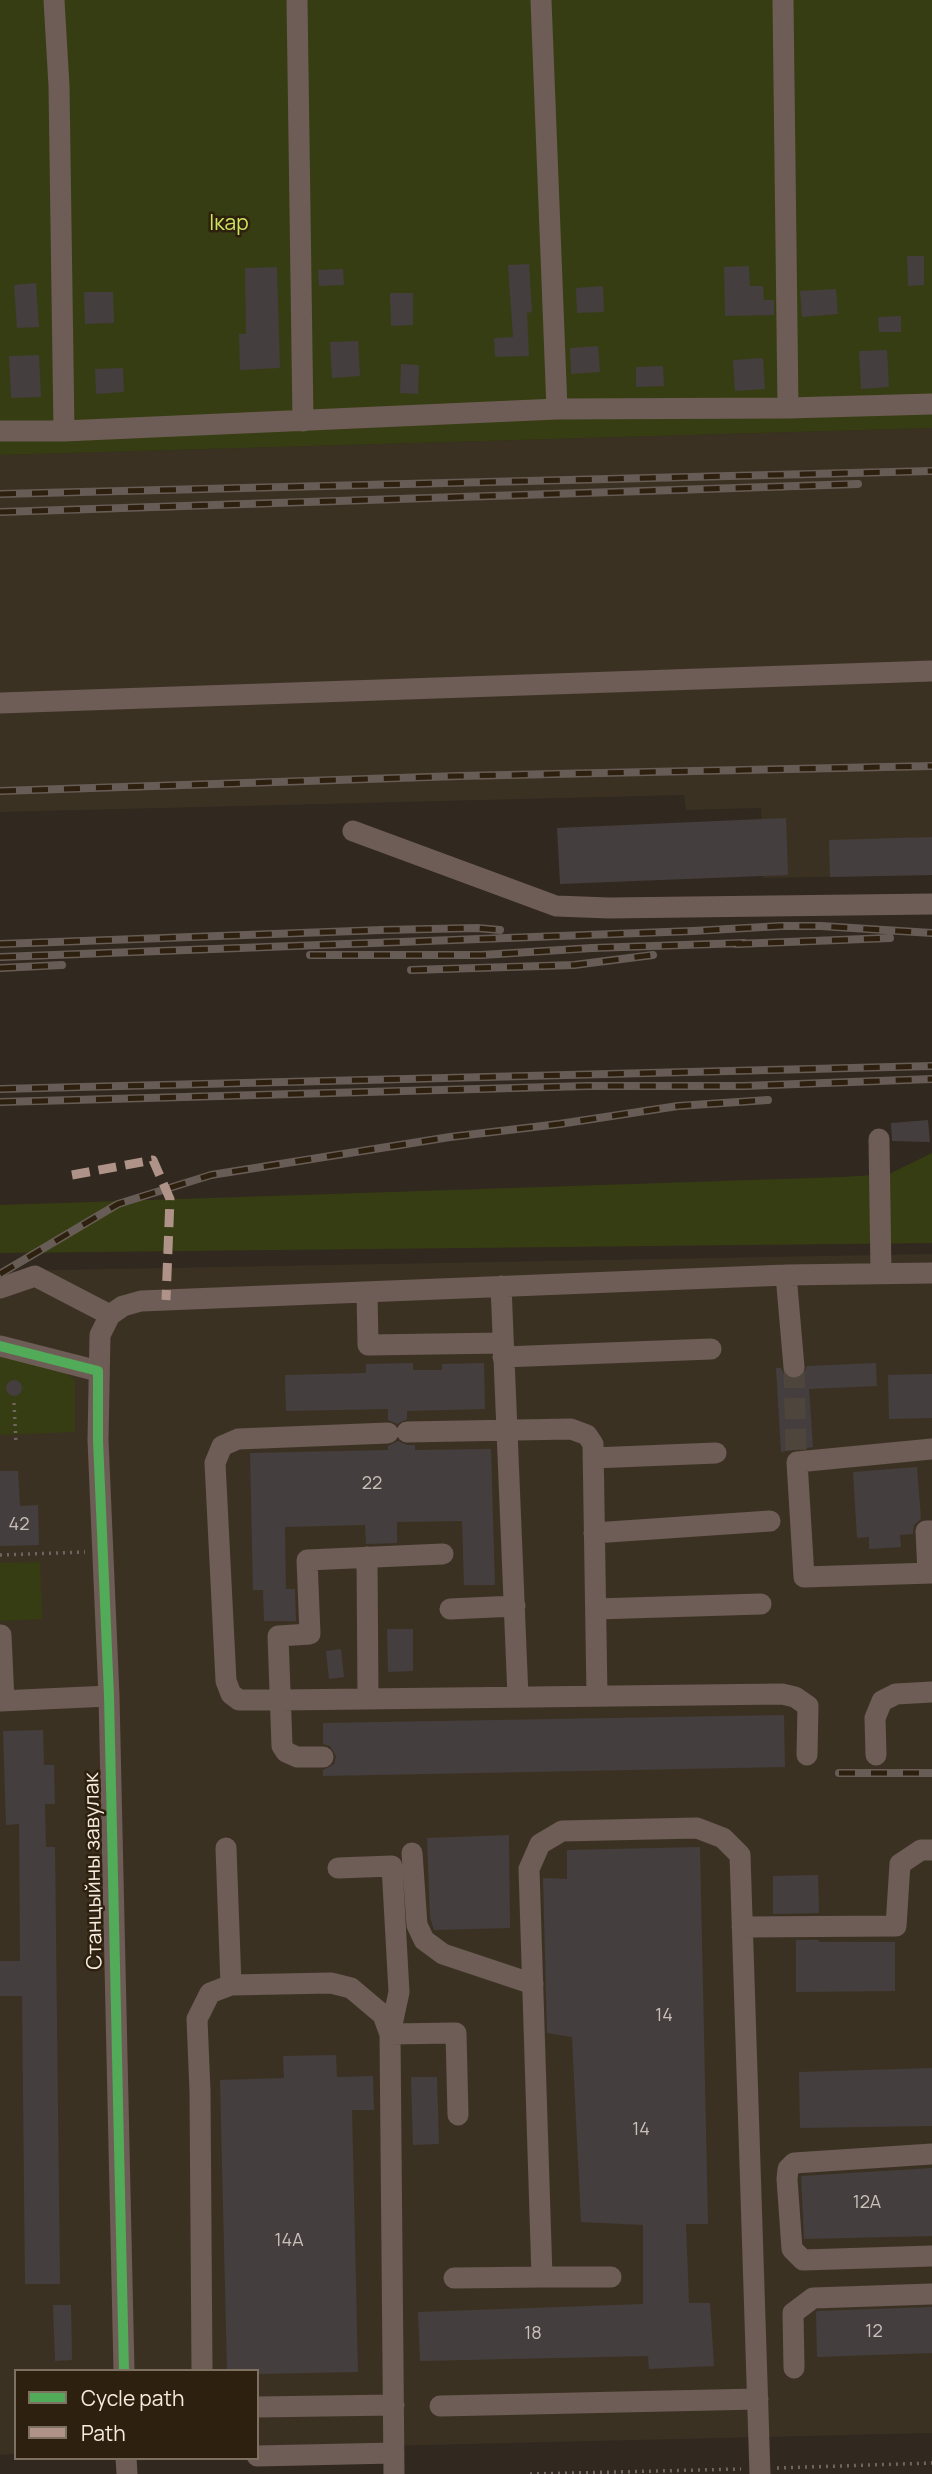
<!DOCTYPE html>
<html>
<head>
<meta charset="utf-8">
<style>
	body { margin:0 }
	#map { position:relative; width:932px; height:2474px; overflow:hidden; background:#31281f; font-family:Manrope,sans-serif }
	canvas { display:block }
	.legend { position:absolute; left:14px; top:2369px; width:245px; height:91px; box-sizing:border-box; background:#2e200e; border:2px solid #7e7162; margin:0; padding:9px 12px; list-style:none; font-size:21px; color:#f5ebe0 }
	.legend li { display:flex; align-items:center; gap:14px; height:35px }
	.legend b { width:35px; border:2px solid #7e7162 }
</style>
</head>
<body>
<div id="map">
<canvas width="932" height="2474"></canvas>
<ul class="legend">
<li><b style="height:9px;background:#51ab58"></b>Cycle path</li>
<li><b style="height:9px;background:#af9288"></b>Path</li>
</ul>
</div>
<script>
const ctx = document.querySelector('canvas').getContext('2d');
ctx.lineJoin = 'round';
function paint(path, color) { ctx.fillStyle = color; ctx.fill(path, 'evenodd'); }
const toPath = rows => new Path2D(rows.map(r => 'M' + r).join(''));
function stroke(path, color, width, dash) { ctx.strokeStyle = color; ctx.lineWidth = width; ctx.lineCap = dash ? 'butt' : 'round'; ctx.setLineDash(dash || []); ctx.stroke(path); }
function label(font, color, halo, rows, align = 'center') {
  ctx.font = font + ' Manrope,sans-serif'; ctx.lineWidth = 5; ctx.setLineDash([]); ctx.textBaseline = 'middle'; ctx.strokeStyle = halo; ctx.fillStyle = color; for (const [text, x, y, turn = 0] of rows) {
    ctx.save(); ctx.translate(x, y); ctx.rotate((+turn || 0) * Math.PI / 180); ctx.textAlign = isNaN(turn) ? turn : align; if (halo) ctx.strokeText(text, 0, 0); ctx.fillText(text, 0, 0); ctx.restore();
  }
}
paint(toPath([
	[932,428,932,875,763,878,761,808,686,810,684,795,0,812,0,455],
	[932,1254,932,2433,257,2449,257,2371,16,2371,16,2454,0,2455,0,1271]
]), '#3b3122');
paint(toPath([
	[0,0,932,0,932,428,0,455],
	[932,1153,932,1243,0,1253,0,1205,842,1177,889,1174],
	[0,1355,64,1372,75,1380,75,1432,0,1435],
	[40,1562,42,1619,0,1621,0,1563]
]), '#373d12');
paint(toPath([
	[907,256,924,256,924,285,908,286],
	[529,264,532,312,527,313,529,356,495,357,494,338,513,337,508,265],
	[749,266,750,286,763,286,764,300,774,300,774,315,725,316,724,267],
	[277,267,280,368,240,370,239,334,246,334,245,268],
	[343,269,344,285,319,286,318,270],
	[36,283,39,327,17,328,14,285],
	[603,286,604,312,577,313,576,288],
	[836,289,838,314,802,317,800,291],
	[84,292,113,292,114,323,85,324],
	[390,293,413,293,413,325,391,326],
	[901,316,901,332,879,332,878,317],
	[358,341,360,376,332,378,330,342],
	[598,346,600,372,571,374,570,348],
	[887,350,889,387,861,389,859,351],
	[39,355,41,397,11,398,9,356],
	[763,358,765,389,735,391,733,360],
	[401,364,419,365,418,394,400,393],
	[663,366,664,386,636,387,636,367],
	[123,368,124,392,96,394,95,369],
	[786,818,788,875,560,884,557,828],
	[932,837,932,875,830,877,829,840],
	[928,1120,930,1142,892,1141,891,1123],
	[413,1363,413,1370,442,1370,442,1364,484,1363,485,1409,407,1411,407,1419,397,1424,388,1420,388,1409,286,1411,285,1375,366,1373,366,1364],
	[876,1363,877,1386,809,1389,813,1447,781,1452,776,1368,781,1368,784,1375,794,1380,802,1377,807,1366],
	[932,1374,932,1418,889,1419,888,1375],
	'6 1388a8 8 0 1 1 16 0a8 8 0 1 1-16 0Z',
	[398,1441,407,1445,415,1445,415,1450,491,1449,495,1585,464,1585,462,1521,397,1522,397,1543,368,1544,366,1544,365,1525,285,1527,286,1589,295,1589,296,1621,264,1621,263,1590,253,1590,250,1453,388,1450,388,1446],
	[917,1467,921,1519,914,1525,913,1534,900,1535,901,1547,869,1549,869,1537,857,1538,853,1472],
	[0,1471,18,1471,20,1506,38,1505,39,1545,0,1546],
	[387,1629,413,1629,413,1671,388,1672],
	[341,1649,344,1677,329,1679,326,1651],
	[784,1715,785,1767,323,1776,323,1770,334,1764,336,1756,330,1746,323,1744,323,1723],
	[43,1730,44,1765,54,1765,55,1804,45,1804,46,1847,55,1847,60,2284,25,2284,22,1996,0,1996,0,1961,20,1961,19,1824,6,1825,3,1731],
	[509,1835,510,1928,434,1930,430,1917,427,1838],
	[700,1847,708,2224,686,2224,689,2303,710,2303,714,2366,649,2369,648,2356,420,2361,418,2312,643,2304,643,2225,581,2222,572,2037,547,2033,543,1878,567,1879,567,1850],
	[818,1875,819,1913,773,1914,773,1876],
	[796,1940,819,1940,819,1942,895,1942,895,1991,796,1992],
	[336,2055,337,2077,373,2076,374,2110,352,2110,358,2372,257,2374,257,2371,227,2371,220,2080,284,2078,283,2056],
	[932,2068,932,2126,800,2128,799,2072],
	[411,2077,437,2077,439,2144,413,2145],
	[932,2168,932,2236,804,2239,801,2176],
	[53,2305,71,2305,72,2360,55,2361],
	[932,2307,932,2353,817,2357,816,2312,818,2311]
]), '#453e3e');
stroke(toPath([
	[794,1367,796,1451]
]), '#4e453c', 21, [21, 10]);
stroke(toPath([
	[14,1403,16,1443],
	[0,1555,85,1552],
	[777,2468,932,2463],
	[530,2474,741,2469]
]), '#726460', 3.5, [2, 5]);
stroke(toPath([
	[54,0,59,86,64,431],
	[297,0,303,421],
	[783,0,788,408],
	[557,409,788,408,932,404],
	[0,431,64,431,557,409,541,0],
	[0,703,932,671],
	[353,831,556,906,609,908,932,904],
	[879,1139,881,1273],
	[786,1275,794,1367],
	[501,1286,518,1697],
	[0,1288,35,1276,110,1315],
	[367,1292,368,1345,503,1343],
	[0,1346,98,1371],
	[503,1357,711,1349],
	[407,1432,571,1429,587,1435,593,1444,597,1696],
	[388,1433,238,1439,222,1446,215,1463,226,1681,231,1694,239,1700,280,1700,782,1694,795,1697,808,1706,807,1755],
	[932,1449,797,1462,804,1577,932,1573],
	[593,1458,716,1453],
	[594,1533,770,1521],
	[367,1557,368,1699],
	[928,1573,926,1531,932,1531],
	[450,1609,515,1606],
	[596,1609,761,1604],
	[1,1635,4,1701],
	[0,1701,109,1696],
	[876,1755,875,1718,882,1701,896,1694,932,1692],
	[323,1757,297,1757,286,1752,282,1746,278,1636,310,1634,307,1560,443,1554],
	[226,1848,231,1985],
	[412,1853,417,1925,424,1940,443,1954,533,1984],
	[338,1868,392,1866,399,1992,390,2034,456,2033,458,2115],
	[742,1927,896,1926,900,1864,921,1850,932,1850],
	[932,2154,794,2163,788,2169,787,2179,792,2249,803,2260,932,2256],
	[542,2277,611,2277],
	[454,2278,542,2277,529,1869,540,1844,562,1831,697,1828,723,1838,740,1855,760,2474],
	[794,2368,793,2313,813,2298,932,2294],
	[124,2371,109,1696,98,1440,100,1335,110,1315,123,1306,141,1301,786,1275,932,1273],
	[202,2371,200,2091,197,2019,210,1993,231,1985,331,1983,351,1988,383,2015,390,2034,394,2474],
	[440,2406,758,2399],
	[257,2407,394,2405],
	[257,2456,394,2453],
	[126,2458,127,2474]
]), '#6e5c57', 21);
const rail = toPath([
	[0,494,932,471],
	[0,512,858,484],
	[0,791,459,776,932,766],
	[0,944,382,930,477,928,500,930],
	[736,944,890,938],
	[310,955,482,955,592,948,744,943],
	[0,957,693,931,781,926,821,926,932,933],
	[0,968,62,965],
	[411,970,574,965,653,955],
	[0,1089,932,1066],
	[0,1102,587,1086,744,1086,932,1079],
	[0,1274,118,1204,211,1175,450,1137,559,1124,678,1106,768,1100],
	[839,1773,932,1773]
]);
stroke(rail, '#685d56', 8);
stroke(rail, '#2e200e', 5, [16]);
stroke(toPath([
	[72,1175,153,1160,170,1199,166,1300]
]), '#af9288', 9, [18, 9]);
stroke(toPath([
	[0,1346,98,1371,98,1440,109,1696,124,2371]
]), '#51ab58', 10);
label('18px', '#c9c0b8', null, [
	["22",372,1484],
	["42",19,1525],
	["14",664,2016],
	["14",641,2130],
	["12А",867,2203],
	["14А",289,2241],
	["12",874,2332],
	["18",533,2334]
]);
label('21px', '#cce45f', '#2e200e', [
	["Ікар",229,224]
]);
label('21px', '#f5ebe0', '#2e200e', [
	["Станцыйны завулак",94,1871,-91]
]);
</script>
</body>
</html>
